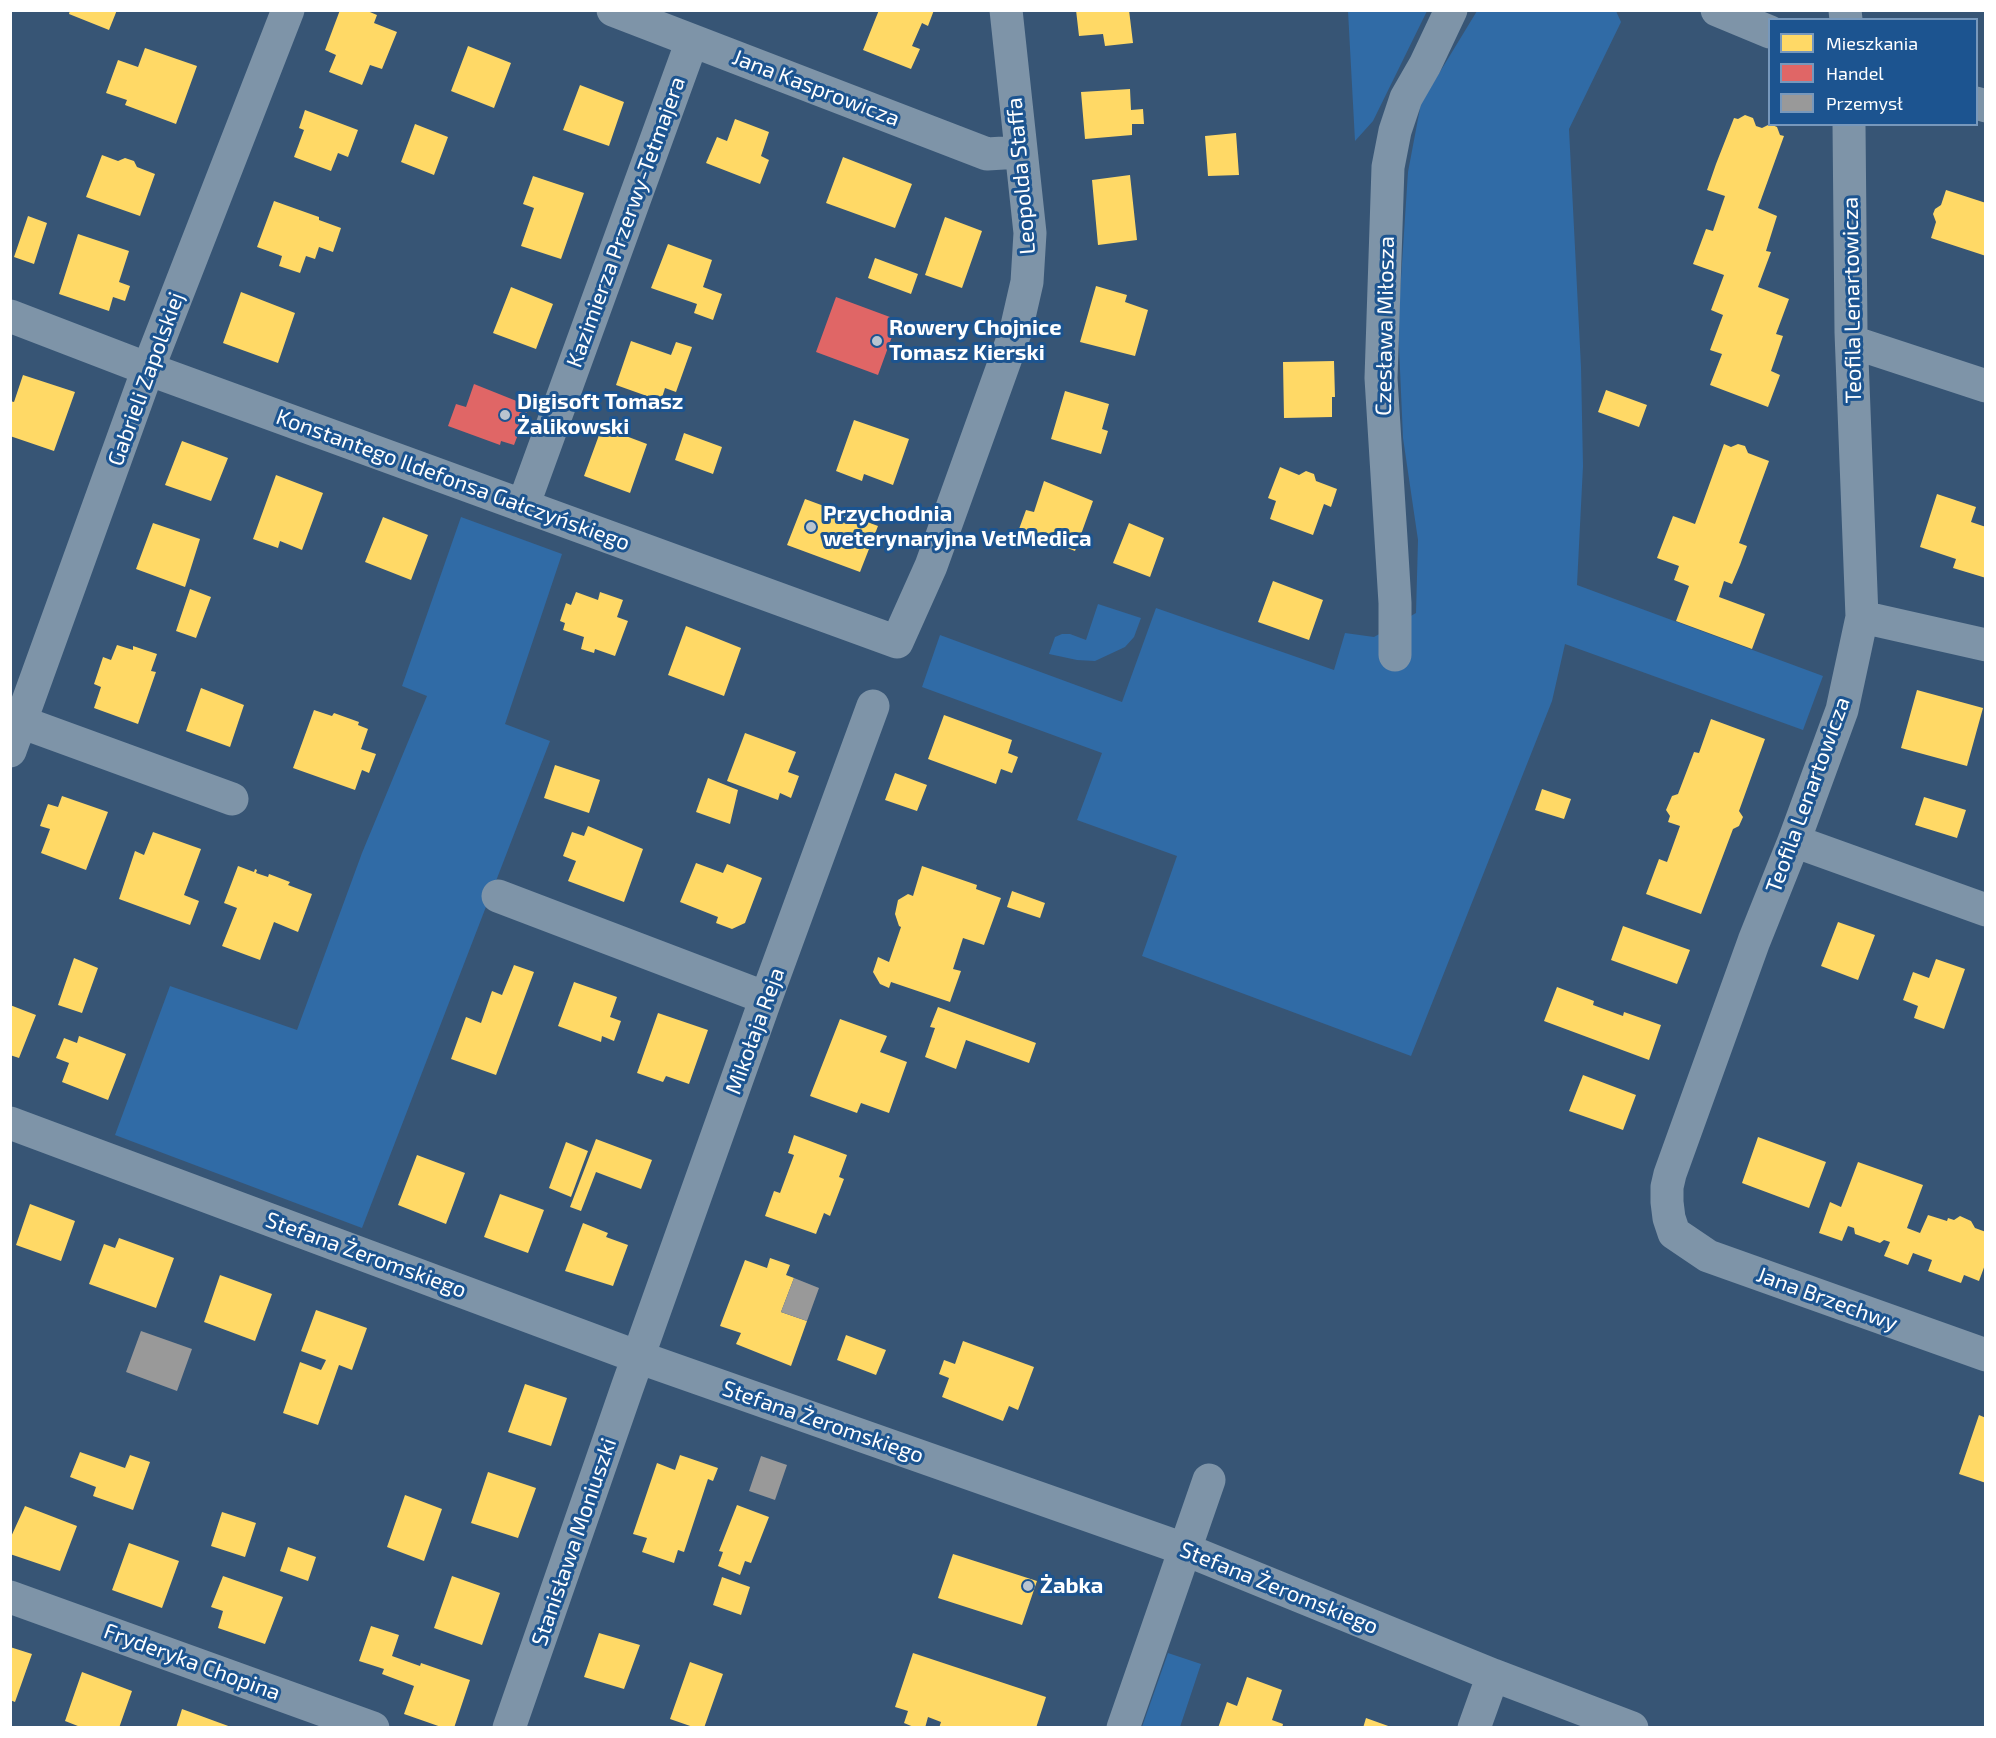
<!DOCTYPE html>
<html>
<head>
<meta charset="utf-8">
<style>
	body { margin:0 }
	#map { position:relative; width:1996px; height:1738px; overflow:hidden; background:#375575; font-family:"Exo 2",sans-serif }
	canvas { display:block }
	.frame { position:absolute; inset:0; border:12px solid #fff; pointer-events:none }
	.legend { position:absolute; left:1768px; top:18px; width:210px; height:108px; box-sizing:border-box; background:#1c5490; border:2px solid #7798bc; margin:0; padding:8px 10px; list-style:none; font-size:18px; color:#fff }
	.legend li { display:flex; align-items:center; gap:12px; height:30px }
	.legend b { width:30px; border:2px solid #7798bc }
</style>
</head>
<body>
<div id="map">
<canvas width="1996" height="1738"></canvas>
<div class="frame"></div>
<ul class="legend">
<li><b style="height:16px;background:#ffd966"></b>Mieszkania</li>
<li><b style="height:16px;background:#e06666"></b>Handel</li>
<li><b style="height:16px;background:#999"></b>Przemysł</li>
</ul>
</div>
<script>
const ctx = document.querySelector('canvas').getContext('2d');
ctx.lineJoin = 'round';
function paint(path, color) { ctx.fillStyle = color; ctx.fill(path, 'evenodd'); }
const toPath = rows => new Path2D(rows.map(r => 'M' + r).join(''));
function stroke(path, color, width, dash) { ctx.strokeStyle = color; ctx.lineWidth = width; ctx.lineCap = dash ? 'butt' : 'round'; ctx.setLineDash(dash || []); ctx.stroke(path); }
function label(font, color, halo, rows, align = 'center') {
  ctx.font = font + ' "Exo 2",sans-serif'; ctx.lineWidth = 6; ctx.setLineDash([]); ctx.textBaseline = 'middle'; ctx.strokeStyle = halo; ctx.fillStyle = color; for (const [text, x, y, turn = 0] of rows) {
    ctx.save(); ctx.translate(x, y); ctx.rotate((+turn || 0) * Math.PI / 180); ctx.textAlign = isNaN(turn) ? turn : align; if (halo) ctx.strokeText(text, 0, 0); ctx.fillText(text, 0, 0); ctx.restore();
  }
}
paint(toPath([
	[1348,11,1427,11,1373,121,1355,141],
	[1477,11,1616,11,1621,22,1569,129,1581,367,1583,466,1577,585,1823,676,1803,730,1565,644,1552,701,1411,1056,1142,956,1177,856,1077,820,1102,753,922,687,940,635,1122,702,1156,608,1334,670,1345,633,1374,637,1416,613,1418,540,1403,438,1398,324,1408,172,1421,103],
	[461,517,562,554,505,724,550,741,362,1228,115,1135,170,986,297,1030,362,853,427,696,402,686],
	[1098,604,1141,618,1134,637,1125,647,1095,661,1077,660,1049,654,1055,637,1062,634,1070,634,1086,640],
	[1168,1653,1201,1664,1180,1727,1142,1727]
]), '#306ba6');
paint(toPath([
	[70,10,117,10,109,30,69,14],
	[340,10,365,10,377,15,374,23,397,32,382,69,370,65,362,85,329,72,336,55,325,50],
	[879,10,934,10,928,26,922,23,912,46,920,49,911,69,863,50],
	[1076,10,1129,10,1133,43,1105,46,1103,34,1079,36],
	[468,46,511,63,494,108,451,91],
	[145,48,197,66,176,124,125,105,127,100,106,93,118,60,138,67],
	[580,85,624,102,609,146,563,130],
	[1130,89,1131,110,1143,109,1144,124,1132,124,1132,135,1085,139,1081,92],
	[305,110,358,130,348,157,338,153,331,171,294,157,304,130,299,128],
	[1745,115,1753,118,1756,126,1762,128,1770,124,1777,127,1780,135,1784,136,1758,208,1777,216,1766,251,1771,252,1758,287,1789,299,1776,334,1783,336,1771,371,1780,375,1768,407,1710,385,1722,354,1710,350,1723,315,1711,310,1724,275,1693,264,1706,229,1713,231,1725,196,1707,190,1716,164,1734,118,1738,119],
	[735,119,769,132,761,156,769,160,760,184,706,163,717,137,727,141],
	[415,124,448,137,434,175,401,162],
	[1236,133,1239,175,1208,176,1205,136],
	[102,155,118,161,125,158,134,161,137,167,155,174,140,216,86,197],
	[843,157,912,184,895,228,826,203],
	[1130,175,1137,240,1098,245,1092,180],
	[533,176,584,193,561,259,521,246,534,208,523,204],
	[1946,190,1986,203,1986,256,1931,238,1936,222,1933,214,1935,209,1941,205],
	[274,201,319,217,319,220,341,228,333,252,319,247,315,259,306,256,300,273,279,266,282,256,257,247],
	[28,216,47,223,34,264,14,257],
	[945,217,982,231,962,288,925,275],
	[78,234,129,251,119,282,130,286,125,301,113,297,109,311,59,294],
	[668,244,712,260,703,287,722,294,713,320,694,313,697,304,651,288],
	[875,258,918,274,911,294,868,278],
	[1096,286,1127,295,1125,302,1148,310,1135,356,1080,342],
	[511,287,553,304,536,349,493,333],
	[241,292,295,313,278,363,223,343],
	[631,341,671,355,676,342,692,347,676,392,665,388,661,401,616,385],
	[1334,361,1335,397,1332,397,1332,417,1284,418,1283,362],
	[23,375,75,392,54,451,10,436,10,401,14,402],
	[1606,390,1647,405,1639,427,1598,412],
	[1065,391,1109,404,1102,429,1108,431,1101,454,1051,439],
	[854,420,909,439,893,485,864,474,862,481,836,471],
	[602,427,647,444,630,493,584,476],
	[684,433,722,447,713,474,675,460],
	[182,441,228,458,211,501,165,485],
	[1724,444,1731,447,1738,444,1745,446,1748,453,1769,461,1739,543,1747,546,1740,565,1732,584,1724,581,1719,597,1765,614,1752,649,1676,621,1689,586,1674,580,1679,566,1657,558,1673,516,1695,524],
	[1280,467,1299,475,1306,471,1314,474,1316,481,1337,489,1331,507,1324,504,1313,535,1270,519,1276,501,1268,498],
	[276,475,323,493,302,550,280,541,278,548,253,539],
	[1044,481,1093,501,1075,551,1019,529,1026,510,1034,512],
	[1937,494,1976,507,1971,522,1986,527,1986,578,1953,568,1956,559,1920,547],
	[805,499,878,526,860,572,787,545],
	[383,517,428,535,411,580,365,562],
	[153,523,200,539,185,587,136,569],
	[1129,523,1164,538,1150,577,1113,563],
	[1273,581,1323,600,1309,640,1258,622],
	[190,589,211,597,196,638,176,631],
	[576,592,598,600,600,592,623,600,617,617,628,621,615,656,595,649,594,653,581,649,584,637,563,630,565,623,560,621,566,603,571,605],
	[686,626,741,648,724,696,668,675],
	[117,645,133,650,133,646,157,654,151,671,156,672,138,724,94,708,101,687,94,684,103,657,111,660],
	[201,688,244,705,230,747,186,731],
	[1917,690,1983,708,1967,766,1901,748],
	[314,710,332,716,334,713,359,722,358,725,368,729,361,749,376,754,369,773,362,770,355,790,293,768],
	[944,715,1012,740,1008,753,1018,757,1012,773,1001,769,996,784,928,759],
	[1711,719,1765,739,1739,811,1743,817,1739,826,1733,829,1701,914,1646,894,1659,859,1667,862,1680,826,1668,822,1670,816,1666,810,1672,796,1678,794,1694,752,1699,753],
	[745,733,796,752,788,772,799,776,791,798,780,793,778,800,727,781],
	[555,765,600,780,589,813,544,798],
	[895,773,927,785,917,811,885,800],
	[708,778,738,790,730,824,696,812],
	[1542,789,1571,799,1564,819,1535,810],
	[62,796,108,812,86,870,41,853,50,829,40,826,48,804,58,807],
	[1924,797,1966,810,1957,838,1915,825],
	[588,826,643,849,624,902,568,881,576,861,563,856,572,832,584,836],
	[153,832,201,849,184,895,199,901,190,925,119,899,135,851,144,855],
	[696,863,723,873,727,864,762,878,745,923,732,929,716,923,718,917,680,902],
	[238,866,254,872,255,869,257,870,256,873,268,877,269,874,290,882,288,885,312,894,298,932,274,922,260,960,222,946,237,908,224,903],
	[922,866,977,885,976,889,1001,898,984,945,963,938,953,969,961,971,950,1002,891,982,889,988,880,984,873,972,878,957,889,962,901,927,899,926,895,914,898,900,908,894,913,896],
	[1012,891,1045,903,1040,918,1007,907],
	[1838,922,1875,935,1858,980,1821,966],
	[1623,926,1690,950,1677,984,1611,960],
	[74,958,98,968,82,1013,58,1005],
	[1936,959,1965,969,1944,1029,1914,1018,1918,1006,1903,1000,1913,972,1929,978],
	[514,965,534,972,496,1075,451,1059,466,1017,481,1023,492,991,502,995],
	[574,982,617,997,610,1017,621,1021,614,1041,602,1036,601,1042,558,1026],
	[1557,987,1594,1001,1593,1005,1623,1016,1624,1012,1661,1025,1649,1060,1544,1021],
	[10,1005,36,1015,19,1058,10,1055],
	[938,1007,1036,1043,1029,1063,966,1040,956,1069,925,1057,935,1028,930,1027],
	[658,1013,708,1030,689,1084,666,1076,663,1082,637,1073],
	[840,1019,887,1036,880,1052,907,1062,889,1113,861,1103,857,1113,810,1096],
	[79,1036,126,1054,108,1100,62,1082,69,1063,56,1058,64,1038,77,1043],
	[1583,1075,1636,1095,1623,1130,1569,1111],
	[794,1135,847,1155,839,1177,844,1179,830,1216,824,1213,816,1234,765,1216,774,1191,780,1193,794,1155,788,1153],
	[1758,1137,1826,1162,1809,1208,1742,1183],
	[596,1139,652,1160,641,1189,596,1172,581,1211,570,1207],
	[566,1142,588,1151,571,1197,549,1188],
	[417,1155,465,1173,446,1224,398,1205],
	[1858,1162,1923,1185,1907,1228,1920,1233,1928,1215,1947,1221,1948,1218,1954,1220,1960,1216,1971,1221,1975,1228,1986,1232,1986,1262,1979,1281,1964,1275,1961,1283,1928,1271,1932,1260,1913,1253,1908,1265,1884,1256,1890,1242,1884,1240,1880,1243,1855,1234,1854,1228,1848,1226,1842,1241,1819,1233,1830,1202,1841,1207],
	[500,1194,544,1210,528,1253,484,1237],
	[30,1204,75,1221,61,1261,16,1245],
	[583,1223,608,1233,606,1237,628,1245,613,1286,565,1271],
	[119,1238,174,1258,156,1308,89,1284,104,1244,115,1248],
	[770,1258,790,1265,786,1275,794,1278,781,1312,807,1321,791,1366,736,1344,741,1333,720,1326,745,1260,767,1268],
	[220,1275,272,1294,255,1341,204,1322],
	[316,1310,367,1328,352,1370,339,1365,318,1425,283,1413,300,1362,321,1370,326,1360,301,1351],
	[846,1335,886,1350,876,1375,837,1360],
	[963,1341,1034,1367,1018,1410,1009,1406,1003,1421,942,1397,949,1378,939,1374,944,1360,955,1364],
	[525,1384,567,1398,551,1446,508,1432],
	[1979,1415,1986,1418,1986,1483,1959,1474],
	[80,1452,125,1468,130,1455,150,1462,133,1510,93,1496,96,1487,70,1477],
	[680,1455,718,1468,713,1481,708,1479,684,1552,678,1550,674,1563,642,1552,647,1538,633,1534,657,1463,675,1470],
	[488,1472,536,1488,518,1538,471,1523],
	[405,1495,442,1509,424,1561,387,1547],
	[737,1505,769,1517,751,1563,745,1561,740,1575,718,1566,723,1552,719,1551],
	[25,1506,77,1526,60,1571,10,1554,10,1539],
	[222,1512,256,1523,245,1557,211,1546],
	[129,1543,179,1561,162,1608,112,1590],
	[288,1547,316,1557,308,1581,280,1571],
	[953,1554,1037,1581,1022,1625,938,1598],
	[223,1576,283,1597,265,1644,218,1628,223,1611,211,1607],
	[452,1576,500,1593,482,1645,434,1628],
	[722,1577,750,1587,741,1615,713,1605],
	[371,1626,399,1635,392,1656,420,1666,421,1663,470,1680,454,1728,444,1728,404,1714,414,1686,382,1674,384,1669,359,1661],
	[599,1633,640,1645,624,1689,584,1677],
	[10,1647,32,1654,15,1702,10,1700],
	[913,1653,1046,1697,1036,1728,939,1728,941,1722,928,1717,925,1728,916,1728,904,1723,908,1711,895,1707],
	[690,1662,723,1674,704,1728,696,1728,670,1719],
	[82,1672,132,1691,119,1728,83,1728,65,1721],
	[1247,1677,1282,1690,1272,1720,1283,1724,1282,1728,1218,1728,1227,1702,1237,1706],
	[182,1709,231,1727,231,1728,176,1728],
	[1366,1718,1391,1727,1391,1728,1363,1728]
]), '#ffd966');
paint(toPath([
	[836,297,898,320,878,375,816,352],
	[474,384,529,406,514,445,501,441,500,445,448,426,456,404,466,407]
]), '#e06666');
paint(toPath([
	[794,1278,819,1288,807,1321,781,1312],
	[141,1331,192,1349,177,1391,126,1372],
	[761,1456,787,1465,775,1500,749,1491]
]), '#999');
stroke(toPath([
	[613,10,987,154,1021,152],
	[1717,10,1770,32],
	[1845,10,1846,20],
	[1976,103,1986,106],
	[1849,124,1851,332,1862,617,1842,710,1794,841,1754,941,1670,1174,1667,1187,1667,1202,1669,1218,1674,1233,1708,1256,1986,1355],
	[10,316,148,369,897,642,931,566,1016,330,1027,282,1030,233,1006,10],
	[1852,342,1986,386],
	[523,506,692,41],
	[1862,617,1986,645],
	[1395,655,1395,603,1381,378,1388,167,1395,131,1406,98,1425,65,1451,10],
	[10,718,232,799],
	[10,751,148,369,288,10],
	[1794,841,1986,910],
	[498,896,766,998],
	[10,1123,638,1357,1184,1549,1493,1675,1632,1728],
	[10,1597,373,1728],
	[509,1728,627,1388,766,998,873,706],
	[1123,1728,1209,1480],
	[1474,1728,1493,1675]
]), '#7e94a8', 33);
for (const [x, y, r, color] of [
	[877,341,6,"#b9c4cf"],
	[505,415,6,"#b9c4cf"],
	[811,527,6,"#b9c4cf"],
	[1028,1586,6,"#b9c4cf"]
]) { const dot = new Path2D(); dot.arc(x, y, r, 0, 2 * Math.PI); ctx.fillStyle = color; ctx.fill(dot); stroke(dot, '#1c5490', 2); }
label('22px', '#fff', '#1c5490', [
	["Jana Kasprowicza",816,88,21],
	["Leopolda Staffa",1021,176,-95],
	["Kazimierza Przerwy-Tetmajera",626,222,-70],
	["Teofila Lenartowicza",1852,300,-91],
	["Czesława Miłosza",1385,326,-89],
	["Gabrieli Zapolskiej",146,379,-70],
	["Konstantego Ildefonsa Gałczyńskiego",453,480,20],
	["Teofila Lenartowicza",1808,795,-70],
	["Mikołaja Reja",755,1031,-70],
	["Stefana Żeromskiego",366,1255,20],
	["Jana Brzechwy",1827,1299,20],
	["Stefana Żeromskiego",823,1422,19],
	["Stanisława Moniuszki",574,1542,-71],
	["Stefana Żeromskiego",1279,1588,22],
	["Fryderyka Chopina",192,1662,20]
]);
label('bold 22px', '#fff', '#1c5490', [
	["Rowery Chojnice",889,328],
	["Tomasz Kierski",889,353],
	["Digisoft Tomasz",517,402],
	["Żalikowski",517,427],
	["Przychodnia",823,514],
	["weterynaryjna VetMedica",823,539],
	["Żabka",1040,1586]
], 'left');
</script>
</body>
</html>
